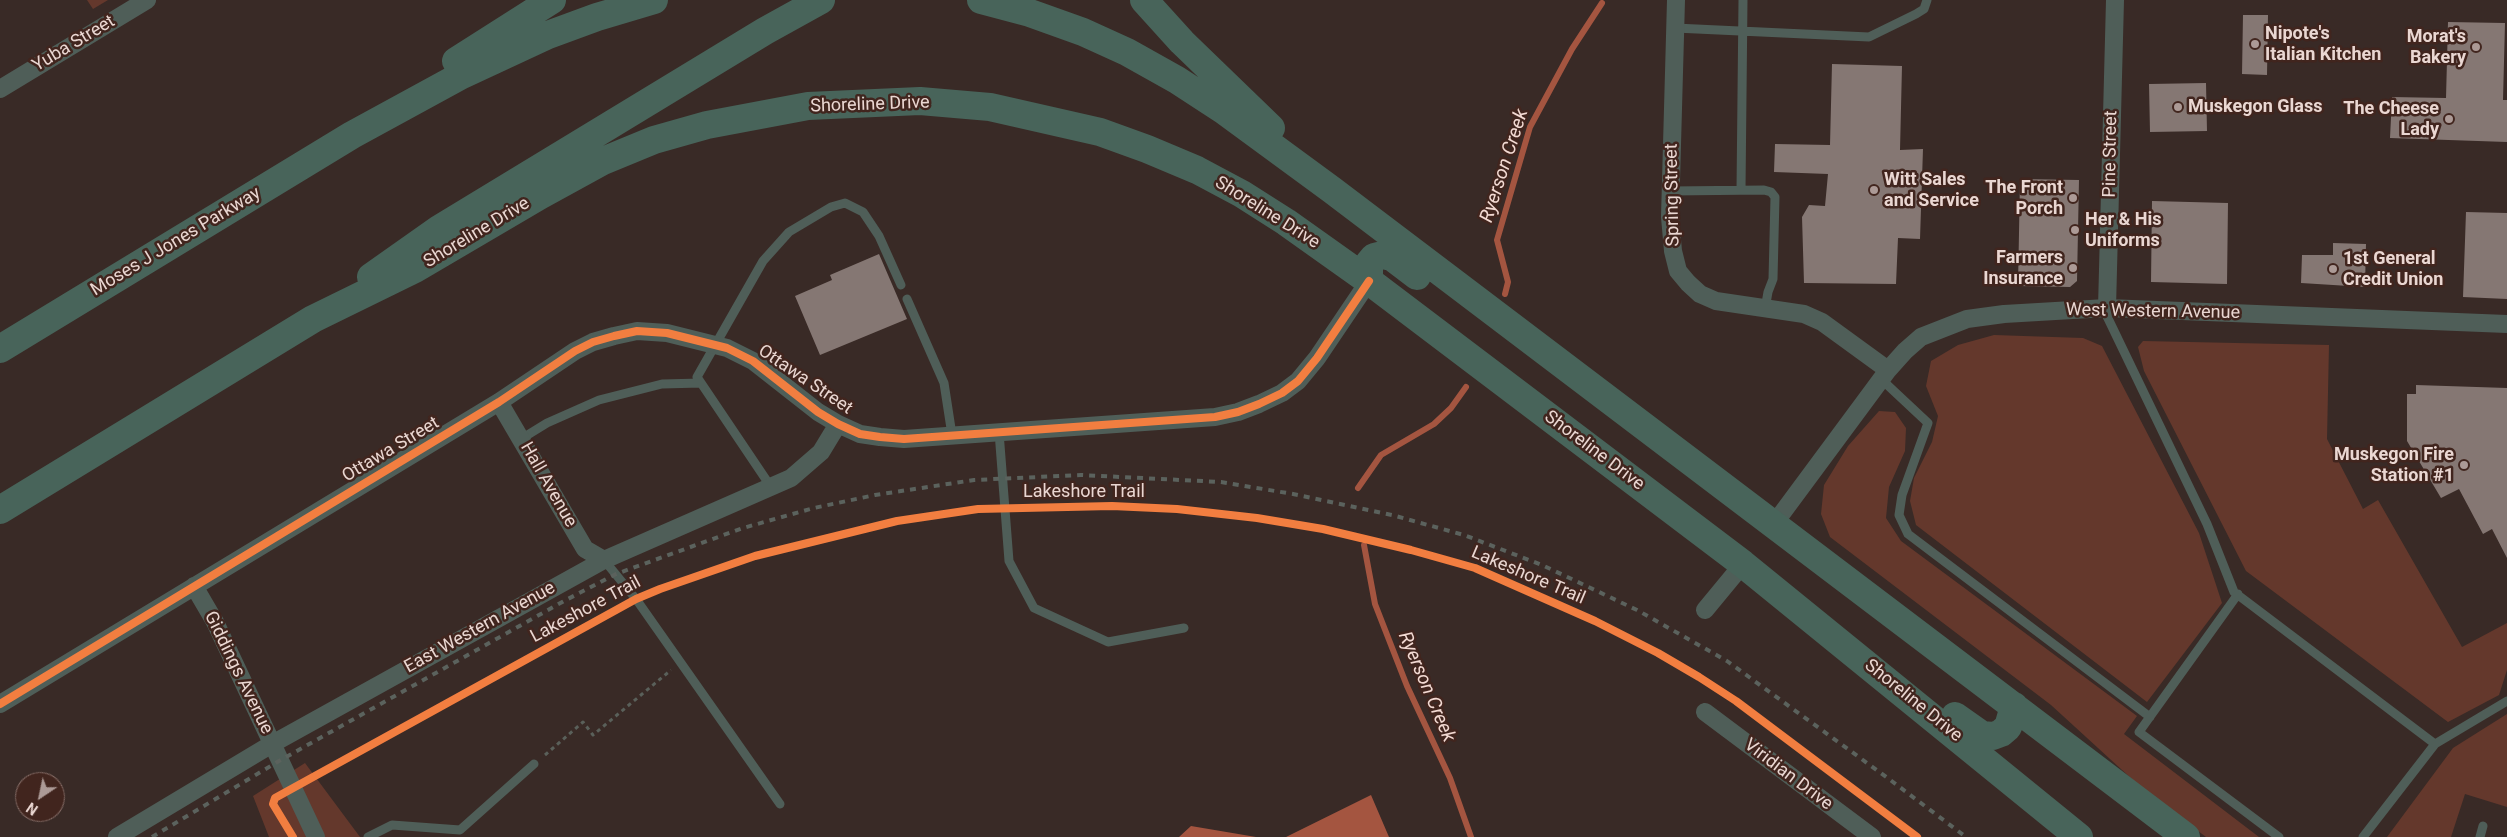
<!DOCTYPE html>
<html>
<head>
<meta charset="utf-8">
<style>
	body { margin:0 }
	#map { position:relative; width:2507px; height:837px; overflow:hidden; background:#392a26; font-family:Roboto,sans-serif }
	canvas { display:block }
	.north { position:absolute; left:15px; top:772px; width:50px; height:50px; box-sizing:border-box; background:#41251e; border:1px solid #856c66; border-radius:50%; rotate:214deg; font-size:14px; font-weight:700; line-height:20px; text-align:center; color:#ead7d2 }
	.north::after { content:''; display:block; margin:auto; width:18px; height:22px; background:#ac9a96; clip-path:polygon(50% 0,100% 100%,50% 72%,0 100%) }
</style>
</head>
<body>
<div id="map">
<canvas width="2507" height="837"></canvas>
<div class="north">N</div>
</div>
<script>
const ctx = document.querySelector('canvas').getContext('2d');
ctx.lineJoin = 'round';
function paint(path, color) { ctx.fillStyle = color; ctx.fill(path, 'evenodd'); }
const toPath = rows => new Path2D(rows.map(r => 'M' + r).join(''));
function stroke(path, color, width, dash) { ctx.strokeStyle = color; ctx.lineWidth = width; ctx.lineCap = dash ? 'butt' : 'round'; ctx.setLineDash(dash || []); ctx.stroke(path); }
function label(font, color, halo, rows, align = 'center') {
  ctx.font = font + ' Roboto,sans-serif'; ctx.lineWidth = 5; ctx.setLineDash([]); ctx.textBaseline = 'middle'; ctx.strokeStyle = halo; ctx.fillStyle = color; for (const [text, x, y, turn = 0] of rows) {
    ctx.save(); ctx.translate(x, y); ctx.rotate((+turn || 0) * Math.PI / 180); ctx.textAlign = isNaN(turn) ? turn : align; if (halo) ctx.strokeText(text, 0, 0); ctx.fillText(text, 0, 0); ctx.restore();
  }
}
paint(toPath([
	[87,0,108,0,93,9],
	[1994,335,2083,338,2102,346,2199,533,2222,603,2147,702,1916,525,1910,501,1914,478,1932,442,1938,416,1926,386,1931,361,1958,345],
	[2143,341,2329,345,2327,439,2363,509,2378,500,2462,647,2507,623,2507,670,2499,695,2448,722,2246,571,2144,371,2138,347],
	[1879,411,1895,412,1906,428,1905,451,1889,487,1886,518,1901,541,2137,716,2124,734,2259,837,2206,837,2145,791,2051,705,1830,537,1821,514,1824,485,1848,446],
	[2507,714,2507,807,2465,794,2451,837,2387,837,2453,748],
	[305,763,360,837,269,837,253,796]
]), '#64382c');
paint(toPath([
	[1371,795,1389,837,1286,837],
	[1191,826,1256,837,1179,837]
]), '#a45540');
stroke(toPath([
	[1505,294,1508,282,1497,240,1530,127,1572,49,1602,3],
	[1358,488,1381,455,1434,424,1451,408,1466,387],
	[1364,545,1375,604,1407,686,1450,778,1471,837]
]), '#a45540', 6);
paint(toPath([
	[2243,15,2268,15,2267,75,2242,74],
	[2448,22,2505,23,2503,100,2507,100,2507,142,2390,138,2392,97,2446,98],
	[1832,64,1902,66,1900,150,1923,149,1920,239,1898,238,1896,284,1804,283,1802,217,1809,205,1825,206,1828,174,1774,172,1775,144,1830,145],
	[2206,83,2207,131,2150,132,2149,84],
	[2020,179,2079,180,2077,281,2070,287,2018,286],
	[2152,201,2228,203,2227,284,2151,282],
	[2466,212,2507,213,2507,299,2463,297],
	[2333,243,2366,244,2365,287,2301,283,2302,255,2333,255],
	[879,254,907,319,820,355,795,296,832,280,830,275],
	[2416,385,2507,388,2507,558,2492,529,2483,534,2459,489,2441,498,2407,441,2407,394,2416,394]
]), '#857773');
stroke(toPath([
	[545,755,583,722,593,735,671,670]
]), '#5a605a', 3, [4, 4]);
stroke(toPath([
	[1675,28,1869,37,1916,14,1924,9,1927,0],
	[1741,190,1743,0],
	[1671,191,1764,190,1771,192,1775,197,1773,279,1768,292,1765,309],
	[907,299,944,383,952,435],
	[2103,308,2207,524,2234,592,2435,744],
	[1881,379,1928,423,1902,495,1899,515,1908,534,2150,717],
	[999,432,1009,561,1034,608,1108,642,1184,628],
	[521,439,547,423,599,400,662,384,701,383],
	[771,487,697,377,763,261,789,232,831,207,845,203,863,212,879,236,901,285],
	[604,560,636,599,780,804],
	[2238,594,2139,732,2279,837],
	[368,837,392,825,460,830,534,764],
	[2363,837,2435,744,2507,701],
	[2480,837,2483,826]
]), '#4f5e58', 9);
stroke(toPath([
	[1676,0,1670,217,1673,251,1678,271,1688,283,1700,294,1716,301,1804,314,1822,322,1888,370],
	[0,89,147,0],
	[2107,308,2115,0],
	[499,402,585,549,604,560],
	[1774,524,1888,370,1905,351,1921,337,1967,319,2004,314,2107,308,2507,324],
	[194,586,215,622,316,837],
	[1705,610,1743,564],
	[0,704,499,402,575,351,593,342,614,336,637,331,667,333,727,348,753,361,818,412,838,424,860,434,880,437,904,439,1215,417,1238,412,1259,404,1282,393,1298,381,1317,358,1369,281],
	[1705,712,1872,837],
	[117,837,272,744,604,560,791,478,821,452,838,424]
]), '#4f5e58', 18);
stroke(toPath([
	[981,0,1030,13,1083,32,1127,52,1177,80,1223,110,1332,190,2186,837],
	[1144,0,1182,42,1271,128],
	[456,61,552,0],
	[371,277,439,229,765,31,821,0],
	[1369,281,1369,263,1374,257,1382,255,1392,257,1417,276],
	[0,349,352,135,462,75,548,35,597,17,654,0],
	[0,510,313,319,415,269,541,195,603,161,654,140,707,125,808,106,920,101,990,107,1100,132,1147,149,1197,170,1242,194,1286,222,1369,281,1743,564,2079,837],
	[1955,716,1982,735,1993,736,2001,733,2008,727,2014,706]
]), '#48645a', 28);
stroke(toPath([
	[152,837,279,761,564,601,616,574,743,528,814,508,875,495,974,480,1081,475,1221,482,1293,494,1392,515,1464,535,1542,565,1637,610,1727,661,1889,779,1966,837]
]), '#5b625d', 4, [6, 6]);
stroke(toPath([
	[0,704,499,402,575,351,593,342,614,336,637,331,667,333,727,348,753,361,818,412,838,424,860,434,880,437,904,439,1215,417,1238,412,1259,404,1282,393,1298,381,1317,358,1369,281],
	[293,837,273,804,275,798,636,599,660,589,755,556,897,521,978,509,1112,506,1177,509,1257,518,1323,529,1411,550,1475,568,1595,621,1658,653,1699,677,1736,701,1917,837]
]), '#f27e40', 8);
for (const [x, y, r, color] of [
	[2255,44,5,"#ac9a96"],
	[2476,47,5,"#ac9a96"],
	[2178,107,5,"#ac9a96"],
	[2449,119,5,"#ac9a96"],
	[1874,190,5,"#ac9a96"],
	[2073,198,5,"#ac9a96"],
	[2075,230,5,"#ac9a96"],
	[2073,268,5,"#ac9a96"],
	[2333,269,5,"#ac9a96"],
	[2464,465,5,"#ac9a96"]
]) { const dot = new Path2D(); dot.arc(x, y, r, 0, 2 * Math.PI); ctx.fillStyle = color; ctx.fill(dot); stroke(dot, '#41251e', 2); }
label('bold 18px', '#ead7d2', '#41251e', [
	["Nipote's",2265,34],
	["Italian Kitchen",2265,55],
	["Morat's",2466,37,"right"],
	["Bakery",2466,58,"right"],
	["Muskegon Glass",2188,107],
	["The Cheese",2439,109,"right"],
	["Lady",2439,130,"right"],
	["Witt Sales",1884,180],
	["and Service",1884,201],
	["The Front",2063,188,"right"],
	["Porch",2063,209,"right"],
	["Her & His",2085,220],
	["Uniforms",2085,241],
	["Farmers",2063,258,"right"],
	["Insurance",2063,279,"right"],
	["1st General",2343,259],
	["Credit Union",2343,280],
	["Muskegon Fire",2454,455,"right"],
	["Station #1",2454,476,"right"]
], 'left');
label('18px', '#ead7d2', '#41251e', [
	["Yuba Street",74,44,-31],
	["Shoreline Drive",870,105,-2],
	["Pine Street",2111,154,-89],
	["Spring Street",1673,195,-91],
	["Shoreline Drive",1267,213,32],
	["Shoreline Drive",477,233,-31],
	["Moses J Jones Parkway",176,242,-31],
	["West Western Avenue",2153,312,1],
	["Ottawa Street",805,380,34],
	["Ottawa Street",391,450,-31],
	["Shoreline Drive",1594,451,37],
	["Hall Avenue",548,485,60],
	["Lakeshore Trail",1084,492],
	["Lakeshore Trail",1528,576,23],
	["Lakeshore Trail",586,610,-28],
	["East Western Avenue",480,628,-29],
	["Giddings Avenue",238,673,64],
	["Shoreline Drive",1913,701,39],
	["Viridian Drive",1788,775,37]
]);
label('italic 19px', '#f3dad3', '#41251e', [
	["Ryerson Creek",1505,166,-72],
	["Ryerson Creek",1426,687,67]
]);
</script>
</body>
</html>
